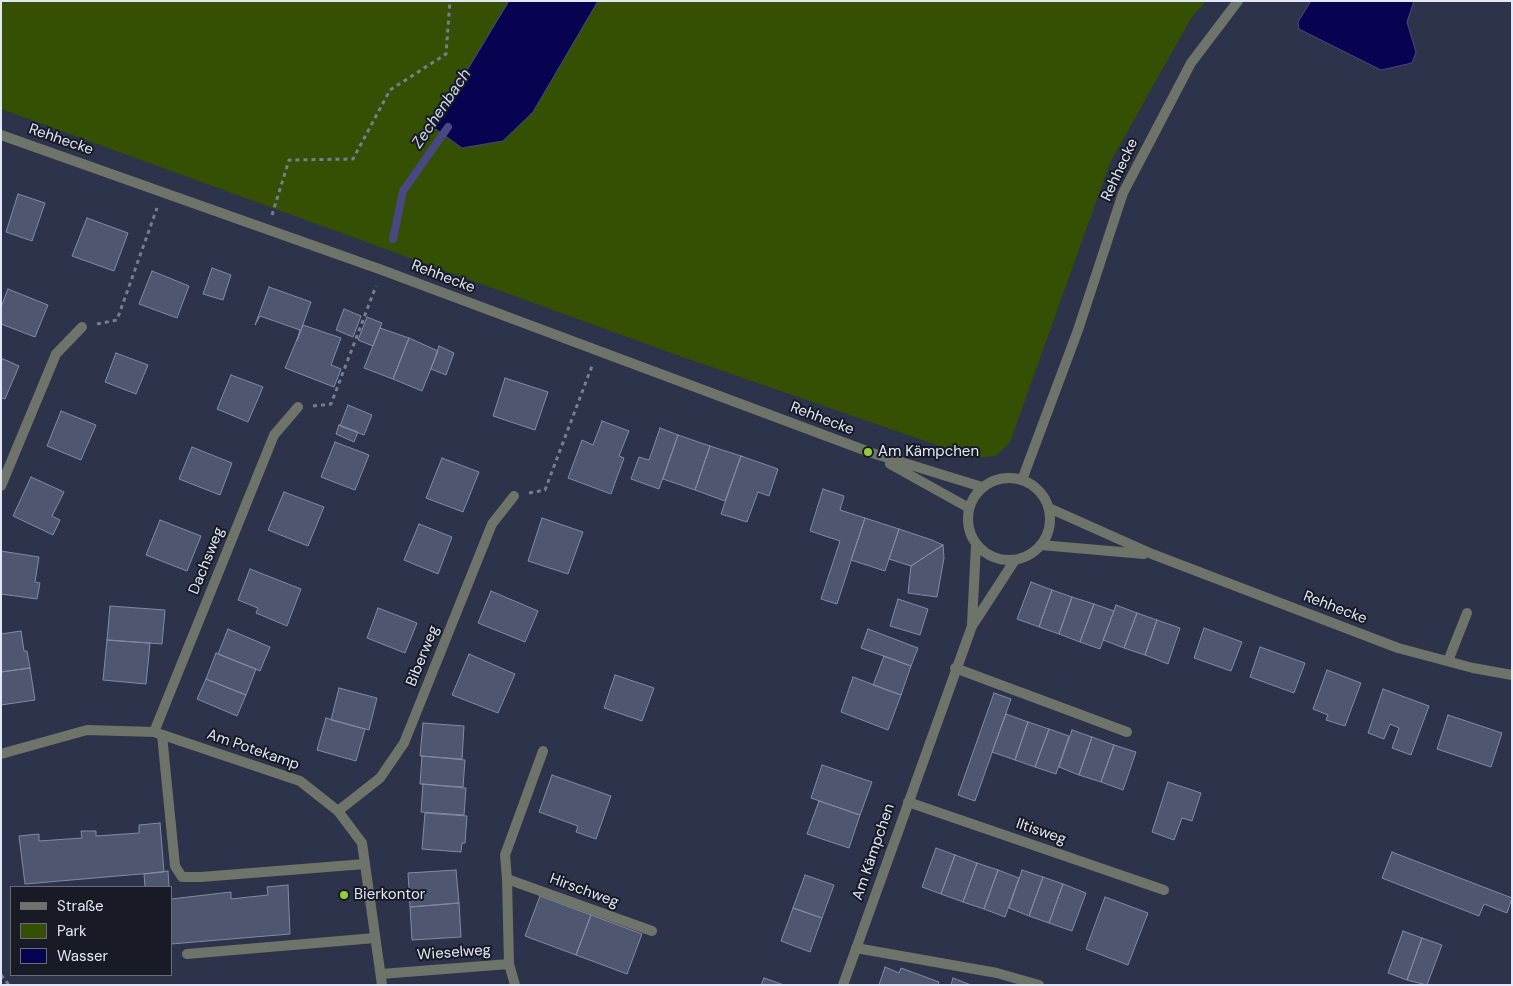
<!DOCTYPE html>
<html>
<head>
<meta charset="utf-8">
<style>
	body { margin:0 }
	#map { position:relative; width:1513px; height:986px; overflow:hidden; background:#2c334a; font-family:"DM Sans",sans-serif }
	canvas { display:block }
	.frame { position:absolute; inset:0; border:2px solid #e2e8f7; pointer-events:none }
	.legend { position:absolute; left:10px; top:886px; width:162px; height:90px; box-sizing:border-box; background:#181b26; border:1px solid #696d7a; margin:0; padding:6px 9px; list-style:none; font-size:15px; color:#e2e8f7 }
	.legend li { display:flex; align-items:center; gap:10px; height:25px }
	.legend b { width:25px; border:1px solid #696d7a }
</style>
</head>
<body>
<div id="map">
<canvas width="1513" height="986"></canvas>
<div class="frame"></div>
<ul class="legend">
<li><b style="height:6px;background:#6e7469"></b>Straße</li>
<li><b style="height:14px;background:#354f03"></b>Park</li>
<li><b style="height:14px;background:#080351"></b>Wasser</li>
</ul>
</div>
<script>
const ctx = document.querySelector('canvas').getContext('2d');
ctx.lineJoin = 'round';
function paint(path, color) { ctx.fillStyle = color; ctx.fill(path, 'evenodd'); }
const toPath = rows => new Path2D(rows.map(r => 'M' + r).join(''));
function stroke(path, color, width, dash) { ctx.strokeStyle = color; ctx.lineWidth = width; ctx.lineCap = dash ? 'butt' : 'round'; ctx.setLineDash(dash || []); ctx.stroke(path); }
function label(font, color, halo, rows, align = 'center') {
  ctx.font = font + ' "DM Sans",sans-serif'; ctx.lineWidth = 4; ctx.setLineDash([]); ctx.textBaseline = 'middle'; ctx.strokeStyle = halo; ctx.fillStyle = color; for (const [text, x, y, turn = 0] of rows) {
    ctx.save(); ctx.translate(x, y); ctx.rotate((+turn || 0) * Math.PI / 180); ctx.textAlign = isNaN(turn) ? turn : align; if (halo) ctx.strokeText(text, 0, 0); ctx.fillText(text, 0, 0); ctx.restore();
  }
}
paint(toPath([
	[1,1,1206,1,1190,20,1110,163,1010,442,996,456,974,458,671,353,1,109]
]), '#354f03');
const water = toPath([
	[509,1,598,1,533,112,503,141,462,148,433,127,509,1],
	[1311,1,1414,1,1407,22,1416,52,1412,63,1381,70,1299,29,1298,22,1311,1]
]);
paint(water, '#080351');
stroke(water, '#494883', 1);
stroke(toPath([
	[393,239,403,191,448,127]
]), '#494883', 8);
const building = toPath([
	[18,194,45,203,32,241,6,232,18,194],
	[87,218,128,233,114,271,72,256,87,218],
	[212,268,231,275,223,300,203,294,212,268],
	[152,271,189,286,177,318,139,304,152,271],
	[269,287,311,302,297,341,300,330,260,316,255,325,269,287],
	[8,289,48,305,35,337,1,324,1,307,8,289],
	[344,309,361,316,353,337,336,330,344,309],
	[367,317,382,323,373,346,358,340,367,317],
	[303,325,341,338,331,365,341,369,334,387,285,368,303,325],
	[380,328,409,338,393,379,364,368,380,328],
	[409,338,438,351,422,391,393,379,409,338],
	[439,346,454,353,446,375,431,369,439,346],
	[116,353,148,365,136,394,105,382,116,353],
	[1,358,19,366,5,399,1,398,1,358],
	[231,375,263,387,248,422,217,409,231,375],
	[505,378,548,392,535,430,493,416,505,378],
	[348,405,372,415,364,435,340,426,348,405],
	[61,411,96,425,81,460,47,446,61,411],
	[602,421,629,431,619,456,624,458,611,494,568,478,582,440,593,445,602,421],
	[339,425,358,432,354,442,336,434,339,425],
	[660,428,678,435,659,489,631,479,639,457,649,460,660,428],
	[678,435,710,446,695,490,663,479,678,435],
	[335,442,369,455,355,490,321,477,335,442],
	[710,446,741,456,725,501,695,490,710,446],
	[192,447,232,463,220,495,179,479,192,447],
	[741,456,778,469,769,496,758,492,747,522,721,514,741,456],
	[442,458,479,472,463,512,426,498,442,458],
	[31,477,64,492,52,516,60,520,53,535,13,516,31,477],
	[823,489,844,496,840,510,865,518,837,604,821,599,840,541,810,531,823,489],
	[284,492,324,507,308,546,268,530,284,492],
	[542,518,583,532,568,574,528,561,542,518],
	[865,518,899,529,885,571,851,560,865,518],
	[160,520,201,536,187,571,146,555,160,520],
	[419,524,452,537,438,574,404,560,419,524],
	[899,529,932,540,943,545,911,566,889,559,899,529],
	[943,545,944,558,937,597,908,593,911,566,943,545],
	[1,551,39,557,35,582,40,583,37,599,1,594,1,551],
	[250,569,301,589,287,626,256,613,258,608,238,600,250,569],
	[1031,582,1052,590,1039,627,1017,619,1031,582],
	[1052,590,1072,597,1059,634,1039,627,1052,590],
	[491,591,538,611,525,642,478,623,491,591],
	[1072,597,1094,604,1080,642,1059,634,1072,597],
	[898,599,928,609,920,635,890,626,898,599],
	[1094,604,1114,611,1100,649,1080,642,1094,604],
	[1116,605,1137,613,1124,648,1103,640,1116,605],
	[110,606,165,610,162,644,107,640,110,606],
	[378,608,417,623,405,653,367,638,378,608],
	[1137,613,1157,620,1145,655,1124,648,1137,613],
	[1157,620,1180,628,1168,664,1145,655,1157,620],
	[1204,628,1242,642,1231,671,1194,658,1204,628],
	[228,629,270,647,260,671,218,654,228,629],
	[868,629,918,648,911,666,861,648,868,629],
	[21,631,24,651,27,651,30,668,1,672,1,634,21,631],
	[107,640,150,643,146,684,103,680,107,640],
	[1260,647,1305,663,1294,693,1250,677,1260,647],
	[216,653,256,669,246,695,206,679,216,653],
	[469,654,515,674,498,713,452,695,469,654],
	[884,656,911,666,901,695,873,685,884,656],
	[30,668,35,700,1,705,1,672,30,668],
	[1327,670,1361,683,1345,726,1326,720,1328,715,1313,709,1327,670],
	[615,675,654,688,642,721,604,708,615,675],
	[853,677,901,695,888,730,841,712,853,677],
	[206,679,246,695,237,716,197,699,206,679],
	[339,688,377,698,369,730,331,720,339,688],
	[1383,689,1429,706,1411,755,1392,748,1399,728,1390,724,1384,739,1368,733,1383,689],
	[994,693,1011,699,975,801,958,795,994,693],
	[1006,714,1028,722,1015,760,992,752,1006,714],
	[1448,715,1502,733,1491,767,1437,749,1448,715],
	[326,718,365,729,356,761,317,750,326,718],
	[1028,722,1049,729,1035,767,1015,760,1028,722],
	[423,723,464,726,462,759,420,756,423,723],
	[1049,729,1069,736,1056,774,1035,767,1049,729],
	[1072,730,1092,737,1079,775,1059,767,1072,730],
	[1092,737,1114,745,1101,782,1079,775,1092,737],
	[1114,745,1136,752,1123,790,1101,782,1114,745],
	[422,756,465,760,463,787,420,784,422,756],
	[822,765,872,782,860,815,811,798,822,765],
	[552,775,611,796,596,839,576,832,578,826,539,812,552,775],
	[1168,782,1201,793,1192,821,1182,818,1174,840,1152,832,1168,782],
	[423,784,466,788,464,815,421,812,423,784],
	[819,801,860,815,849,848,807,834,819,801],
	[425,813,467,816,465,843,462,843,461,852,422,849,425,813],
	[160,823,164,872,25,884,19,836,39,834,39,841,82,838,81,831,96,831,96,836,139,833,139,825,160,823],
	[936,848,955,855,941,894,922,887,936,848],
	[1392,852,1512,898,1507,913,1484,904,1479,916,1382,878,1392,852],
	[955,855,977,863,963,902,941,894,955,855],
	[977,863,998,870,984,909,963,902,977,863],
	[456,870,459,903,410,907,408,873,456,870],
	[998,870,1019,878,1005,917,984,909,998,870],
	[1022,870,1043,877,1029,916,1009,908,1022,870],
	[168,871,169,887,145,887,144,874,168,871],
	[805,875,834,885,822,918,793,908,805,875],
	[1043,877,1063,884,1049,923,1029,916,1043,877],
	[1063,884,1086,893,1072,931,1049,923,1063,884],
	[288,885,290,934,171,944,171,899,231,892,231,899,268,895,267,887,288,885],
	[540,896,591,915,576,955,525,936,540,896],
	[1105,897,1148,913,1128,965,1086,949,1105,897],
	[459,903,461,937,412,940,410,907,459,903],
	[793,908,822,918,810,952,781,941,793,908],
	[591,915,642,934,627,974,576,955,591,915],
	[1403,931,1422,938,1407,980,1388,973,1403,931],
	[1422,938,1442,945,1427,985,1407,980,1422,938],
	[885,967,899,973,901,968,939,982,938,985,879,985,885,967],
	[764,978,784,985,761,985,764,978],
	[953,978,971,985,951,985,953,978]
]);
paint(building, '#4f5770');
stroke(building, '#828ba6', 1);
stroke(toPath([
	[272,215,289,160,353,159,390,90,446,54,450,1],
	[97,324,117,320,157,208],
	[313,406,331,404,376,286],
	[529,493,545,490,592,366],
	[1,975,9,985]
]), '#787e92', 3, [4, 4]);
stroke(toPath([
	[1448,661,1467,613],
	[955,668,1127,732],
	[162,735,175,866,182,877,201,877,365,864],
	[507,879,505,855,543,751],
	[856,948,997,973,1039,985],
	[187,954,375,938],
	[509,964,507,879,652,931]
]), '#6e7469', 10);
stroke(toPath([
	[1022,480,1078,330,1123,193,1191,63,1238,1],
	[1,486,56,354,82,327],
	[972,624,976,545],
	[154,732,274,435,298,407],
	[1,754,87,730,154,732,300,781,338,811,362,843,382,985],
	[908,802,1164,890],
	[338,811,380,778,404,743,492,524,514,496],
	[381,974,509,964,515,985],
	[843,985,972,626,1015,560]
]), '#6e7469', 10);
stroke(toPath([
	[1,135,382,270,872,453,982,487],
	[890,464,969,508],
	'968 519a41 41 0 1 1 82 0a41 41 0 1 1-82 0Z',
	[1049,508,1152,554,1398,648,1473,668,1512,675],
	[1041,545,1144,554]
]), '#6e7469', 10);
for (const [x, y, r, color] of [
	[868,452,5,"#94cc3c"],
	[344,895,5,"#94cc3c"]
]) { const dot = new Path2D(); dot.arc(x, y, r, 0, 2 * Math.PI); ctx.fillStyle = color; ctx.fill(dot); stroke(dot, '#181b26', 2); }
label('15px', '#e2e8f7', '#181b26', [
	["Rehhecke",61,140,19],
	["Rehhecke",1120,170,-65],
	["Rehhecke",443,277,21],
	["Rehhecke",822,419,21],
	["Dachsweg",207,561,-68],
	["Rehhecke",1335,608,21],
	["Biberweg",423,656,-68],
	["Am Potekamp",253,750,19],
	["Iltisweg",1041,832,19],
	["Am Kämpchen",874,852,-71],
	["Hirschweg",584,891,20],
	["Wieselweg",454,953,-4]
]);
label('15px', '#e2e8f7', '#181b26', [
	["Am Kämpchen",878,452],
	["Bierkontor",354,895]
], 'left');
label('italic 16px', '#d1d9f0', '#181b26', [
	["Zechenbach",442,109,-56]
]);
</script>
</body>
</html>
